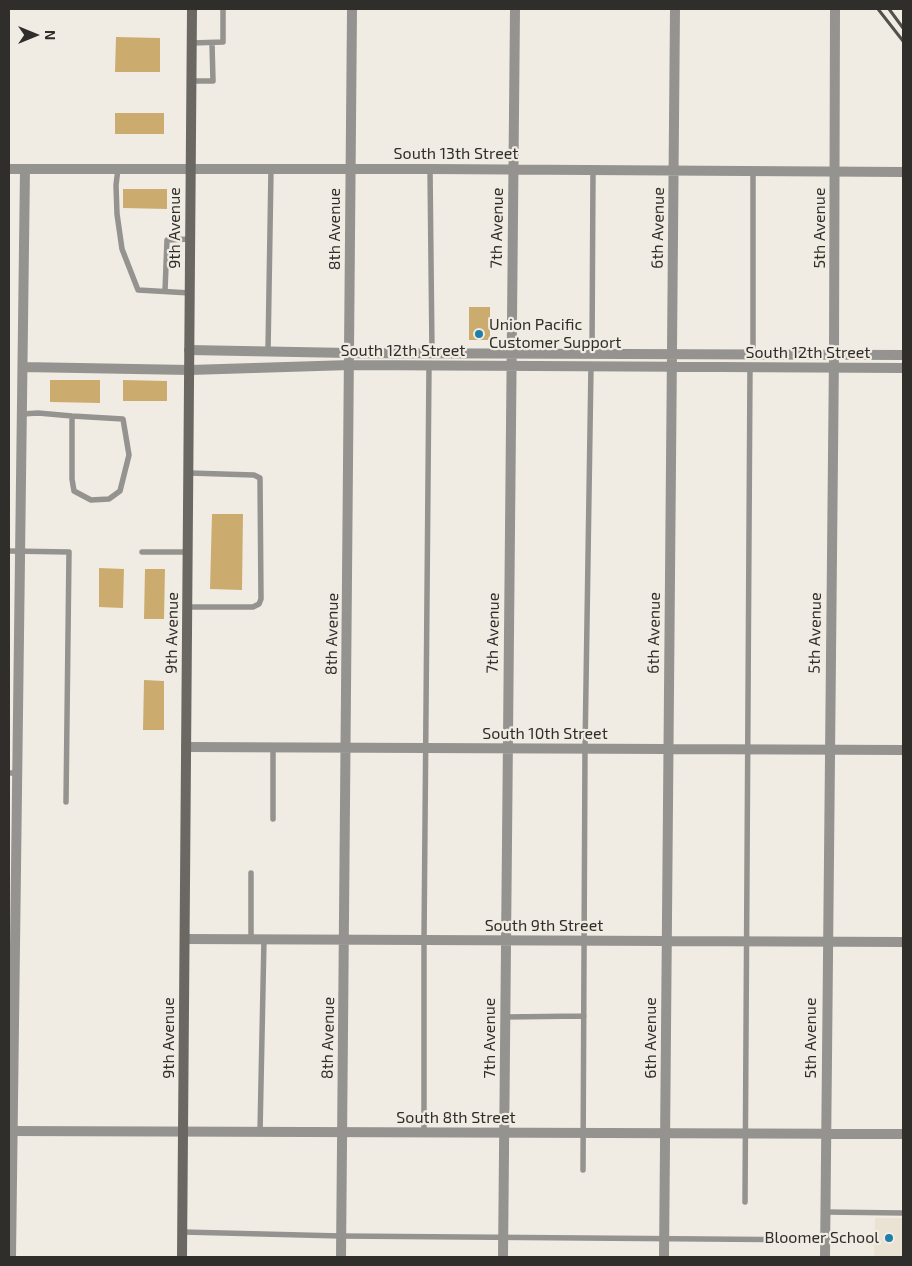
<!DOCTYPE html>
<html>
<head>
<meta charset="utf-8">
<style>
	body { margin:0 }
	#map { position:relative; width:912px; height:1266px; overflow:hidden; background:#f1ece3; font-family:"Exo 2",sans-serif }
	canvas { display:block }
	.frame { position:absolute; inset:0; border:10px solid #302e2a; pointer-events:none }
	.north { position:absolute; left:10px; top:10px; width:50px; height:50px; -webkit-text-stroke:4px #f1ece3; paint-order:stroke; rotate:90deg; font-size:14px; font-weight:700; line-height:20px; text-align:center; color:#302e2a }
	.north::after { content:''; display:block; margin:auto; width:18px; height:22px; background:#302e2a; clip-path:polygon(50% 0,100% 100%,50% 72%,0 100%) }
</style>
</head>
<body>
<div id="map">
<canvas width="912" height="1266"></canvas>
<div class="frame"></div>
<div class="north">N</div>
</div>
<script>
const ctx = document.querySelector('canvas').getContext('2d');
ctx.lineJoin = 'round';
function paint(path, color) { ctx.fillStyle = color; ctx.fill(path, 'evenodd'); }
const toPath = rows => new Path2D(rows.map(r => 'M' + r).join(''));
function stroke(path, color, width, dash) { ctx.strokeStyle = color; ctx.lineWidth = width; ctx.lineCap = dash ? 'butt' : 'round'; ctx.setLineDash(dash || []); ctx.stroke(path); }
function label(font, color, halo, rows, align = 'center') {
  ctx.font = font + ' "Exo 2",sans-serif'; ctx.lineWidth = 4.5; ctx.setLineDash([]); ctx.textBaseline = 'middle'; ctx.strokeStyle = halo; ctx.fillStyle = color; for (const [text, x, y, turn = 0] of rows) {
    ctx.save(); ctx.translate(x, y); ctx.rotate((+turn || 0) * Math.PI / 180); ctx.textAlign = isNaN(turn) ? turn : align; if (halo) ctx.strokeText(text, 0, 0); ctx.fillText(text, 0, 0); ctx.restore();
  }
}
paint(toPath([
	[875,1218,903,1218,903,1257,874,1257]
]), '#eae2d2');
paint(toPath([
	[116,37,160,38,160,72,115,72],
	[115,113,164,113,164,134,115,134],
	[123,189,167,189,167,209,123,208],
	[469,307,490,307,490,340,469,340],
	[50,380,100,380,100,403,50,402],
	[123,380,167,381,167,401,123,401],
	[212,514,243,514,242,590,210,589],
	[99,568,124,569,123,608,99,607],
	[145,569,165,569,164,619,144,619],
	[144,680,164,681,164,730,143,730]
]), '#cbac6e');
stroke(toPath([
	[192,43,223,42,223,9],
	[191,81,213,81,212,43],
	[118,169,116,185,117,214,122,249,138,290,190,293],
	[430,169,432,352],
	[165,291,167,240,190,239],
	[268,351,271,170],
	[592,353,593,170],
	[753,355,753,172],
	[22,414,38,413,72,416,123,419,129,455,120,491,109,499,91,500,74,491,72,479,72,416],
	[9,551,69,552,66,802],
	[142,552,188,552],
	[187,607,253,607,259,604,261,599,260,478,254,475,189,473],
	[273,747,273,819],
	[9,773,17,773],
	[251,939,251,873],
	[505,1017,584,1016],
	[260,1132,264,939],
	[424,1133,424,940,429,366],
	[583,1170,585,749,591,366],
	[745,1202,750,367],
	[825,1212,903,1213],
	[183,1232,341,1236,825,1240]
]), '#95938f', 5.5);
stroke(toPath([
	[9,169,430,169,903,172],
	[189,350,349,353,903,355],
	[23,367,190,370,350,365,903,368],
	[186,747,903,750],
	[185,939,903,942],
	[11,1257,25,169],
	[341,1257,352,10],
	[503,1257,515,9],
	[664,1257,675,9]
]), '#95938f', 10);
stroke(toPath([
	[9,1131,903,1134],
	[825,1257,834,355,835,9]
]), '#95938f', 10);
stroke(toPath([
	[182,1257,192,9]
]), '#6b6863', 10);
stroke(toPath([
	[878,9,903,41],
	[889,9,903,28]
]), '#52504b', 3);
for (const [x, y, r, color] of [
	[479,334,5,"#1f7fab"],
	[889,1238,5,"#1f7fab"]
]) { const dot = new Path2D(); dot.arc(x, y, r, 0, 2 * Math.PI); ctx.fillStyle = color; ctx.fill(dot); stroke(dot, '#f1ece3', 2); }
label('16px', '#302e2a', '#f1ece3', [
	["South 13th Street",456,154],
	["9th Avenue",175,228,-90],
	["7th Avenue",497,228,-89],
	["6th Avenue",658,228,-89],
	["5th Avenue",820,228,-90],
	["8th Avenue",335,229,-90],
	["South 12th Street",403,351],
	["South 12th Street",808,353],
	["9th Avenue",172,633,-89],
	["7th Avenue",493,633,-89],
	["6th Avenue",654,633,-89],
	["5th Avenue",815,633,-89],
	["8th Avenue",332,634,-89],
	["South 10th Street",545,734],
	["South 9th Street",544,926],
	["9th Avenue",169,1038,-90],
	["8th Avenue",328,1038,-89],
	["7th Avenue",490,1038,-90],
	["6th Avenue",651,1038,-90],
	["5th Avenue",811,1038,-90],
	["South 8th Street",456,1118]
]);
label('16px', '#302e2a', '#f1ece3', [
	["Union Pacific",489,325],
	["Customer Support",489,343],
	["Bloomer School",879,1238,"right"]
], 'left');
</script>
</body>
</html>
